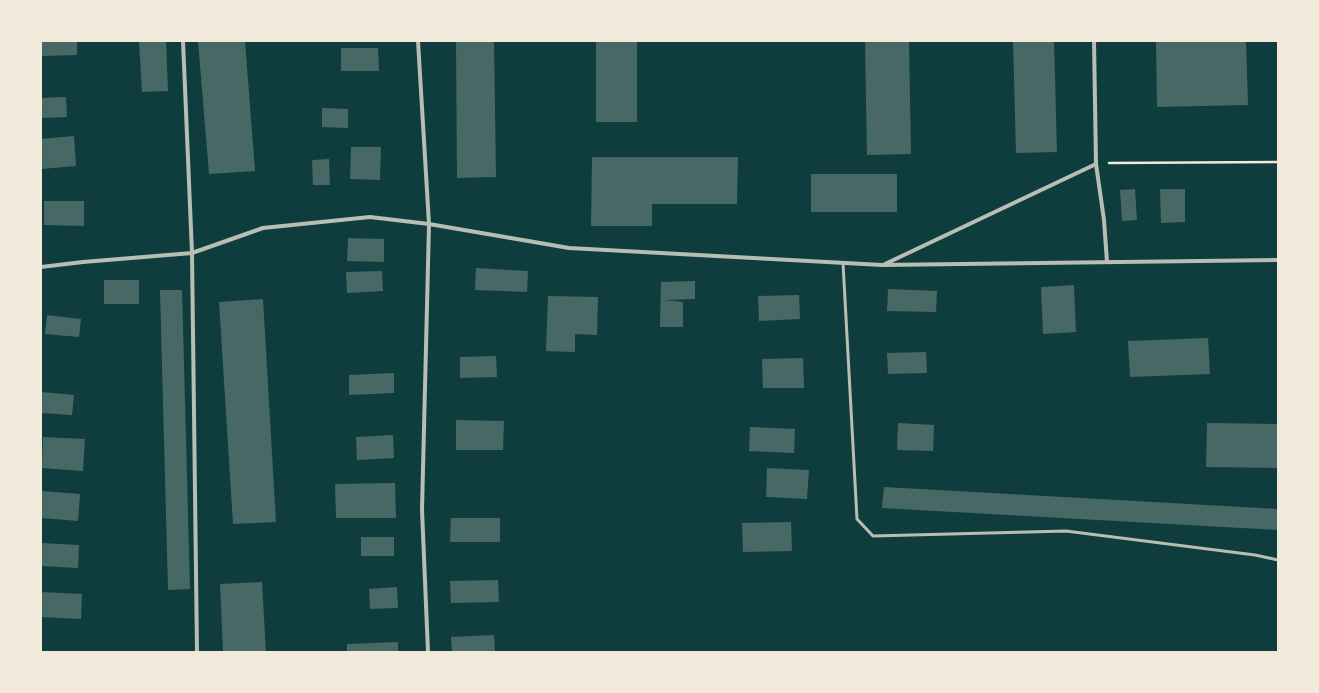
<!DOCTYPE html>
<html>
<head>
<meta charset="utf-8">
<style>
	body { margin:0 }
	#map { position:relative; width:1319px; height:693px; overflow:hidden; background:#0f3d3e; font-family:"Roboto Condensed",sans-serif }
	canvas { display:block }
	.frame { position:absolute; inset:0; border:42px solid #f1e9da; pointer-events:none }
</style>
</head>
<body>
<div id="map">
<canvas width="1319" height="693"></canvas>
<div class="frame"></div>
</div>
<script>
const ctx = document.querySelector('canvas').getContext('2d');
ctx.lineJoin = 'round';
function paint(path, color) { ctx.fillStyle = color; ctx.fill(path, 'evenodd'); }
const toPath = rows => new Path2D(rows.map(r => 'M' + r).join(''));
function stroke(path, color, width, dash) { ctx.strokeStyle = color; ctx.lineWidth = width; ctx.lineCap = dash ? 'butt' : 'round'; ctx.setLineDash(dash || []); ctx.stroke(path); }
paint(toPath([
	[41,41,77,41,77,55,41,56],
	[139,41,166,41,168,91,142,92],
	[198,41,245,41,255,171,209,174],
	[456,41,494,41,496,177,457,178],
	[596,41,637,41,637,122,596,122],
	[865,41,909,41,911,154,867,155],
	[1013,41,1054,41,1057,152,1016,153],
	[1156,41,1246,41,1248,105,1157,107],
	[341,48,378,48,379,71,341,71],
	[66,97,67,117,41,118,41,98],
	[322,108,348,109,348,128,322,127],
	[74,136,76,166,41,169,41,139],
	[351,147,381,147,380,180,350,179],
	[592,157,738,157,737,204,652,204,652,226,591,226],
	[329,159,330,185,313,185,312,160],
	[811,174,897,174,897,212,811,212],
	[1135,189,1137,220,1122,221,1120,190],
	[1160,189,1185,189,1185,222,1161,223],
	[44,201,84,201,84,226,44,225],
	[348,238,384,239,384,262,347,261],
	[476,268,528,271,527,292,475,290],
	[382,271,383,291,347,293,346,272],
	[104,280,139,280,139,304,104,304],
	[695,281,695,299,664,300,683,302,683,327,660,327,661,282],
	[1074,285,1076,332,1043,334,1041,287],
	[888,289,937,291,936,312,887,311],
	[160,290,182,290,190,589,168,590],
	[799,295,800,319,759,321,758,296],
	[548,296,598,297,597,335,575,334,575,352,546,351],
	[263,299,276,522,233,524,219,302],
	[47,315,81,319,79,337,45,334],
	[1208,338,1210,374,1130,377,1128,341],
	[926,352,927,373,888,374,887,353],
	[496,356,497,377,460,378,460,357],
	[803,358,804,388,763,388,762,359],
	[394,373,394,393,349,395,349,375],
	[41,392,74,395,72,415,41,413],
	[456,420,504,421,503,450,456,450],
	[898,423,934,425,933,451,897,450],
	[1207,423,1278,424,1278,468,1206,467],
	[750,427,795,429,794,453,749,451],
	[393,435,394,458,357,460,356,437],
	[43,437,85,439,83,471,42,468],
	[767,468,809,470,807,499,766,497],
	[395,483,396,518,336,518,335,484],
	[884,487,1278,509,1278,530,882,508],
	[42,491,80,494,78,521,41,518],
	[451,518,500,518,500,542,450,542],
	[791,522,792,551,743,552,742,523],
	[361,537,394,537,394,556,361,556],
	[41,543,79,545,78,568,41,566],
	[498,580,499,602,451,603,450,581],
	[262,582,266,652,223,652,220,584],
	[397,587,398,608,370,609,369,589],
	[41,592,82,594,81,619,41,617],
	[494,635,495,652,452,652,451,637],
	[398,642,398,652,347,652,347,644]
]), '#486865');
stroke(toPath([
	[1109,163,1278,162]
]), '#f1e9da', 2.5);
stroke(toPath([
	[843,263,857,519,873,536,1066,531,1255,555,1278,560]
]), '#b8beb3', 3);
stroke(toPath([
	[183,41,192,253,197,652],
	[418,41,429,224,422,510,428,652],
	[1094,41,1096,164,1104,220,1107,262],
	[885,264,1096,164],
	[41,267,83,262,192,253,263,228,370,217,429,224,569,248,882,265,1278,260]
]), '#b8beb3', 4);
</script>
</body>
</html>
